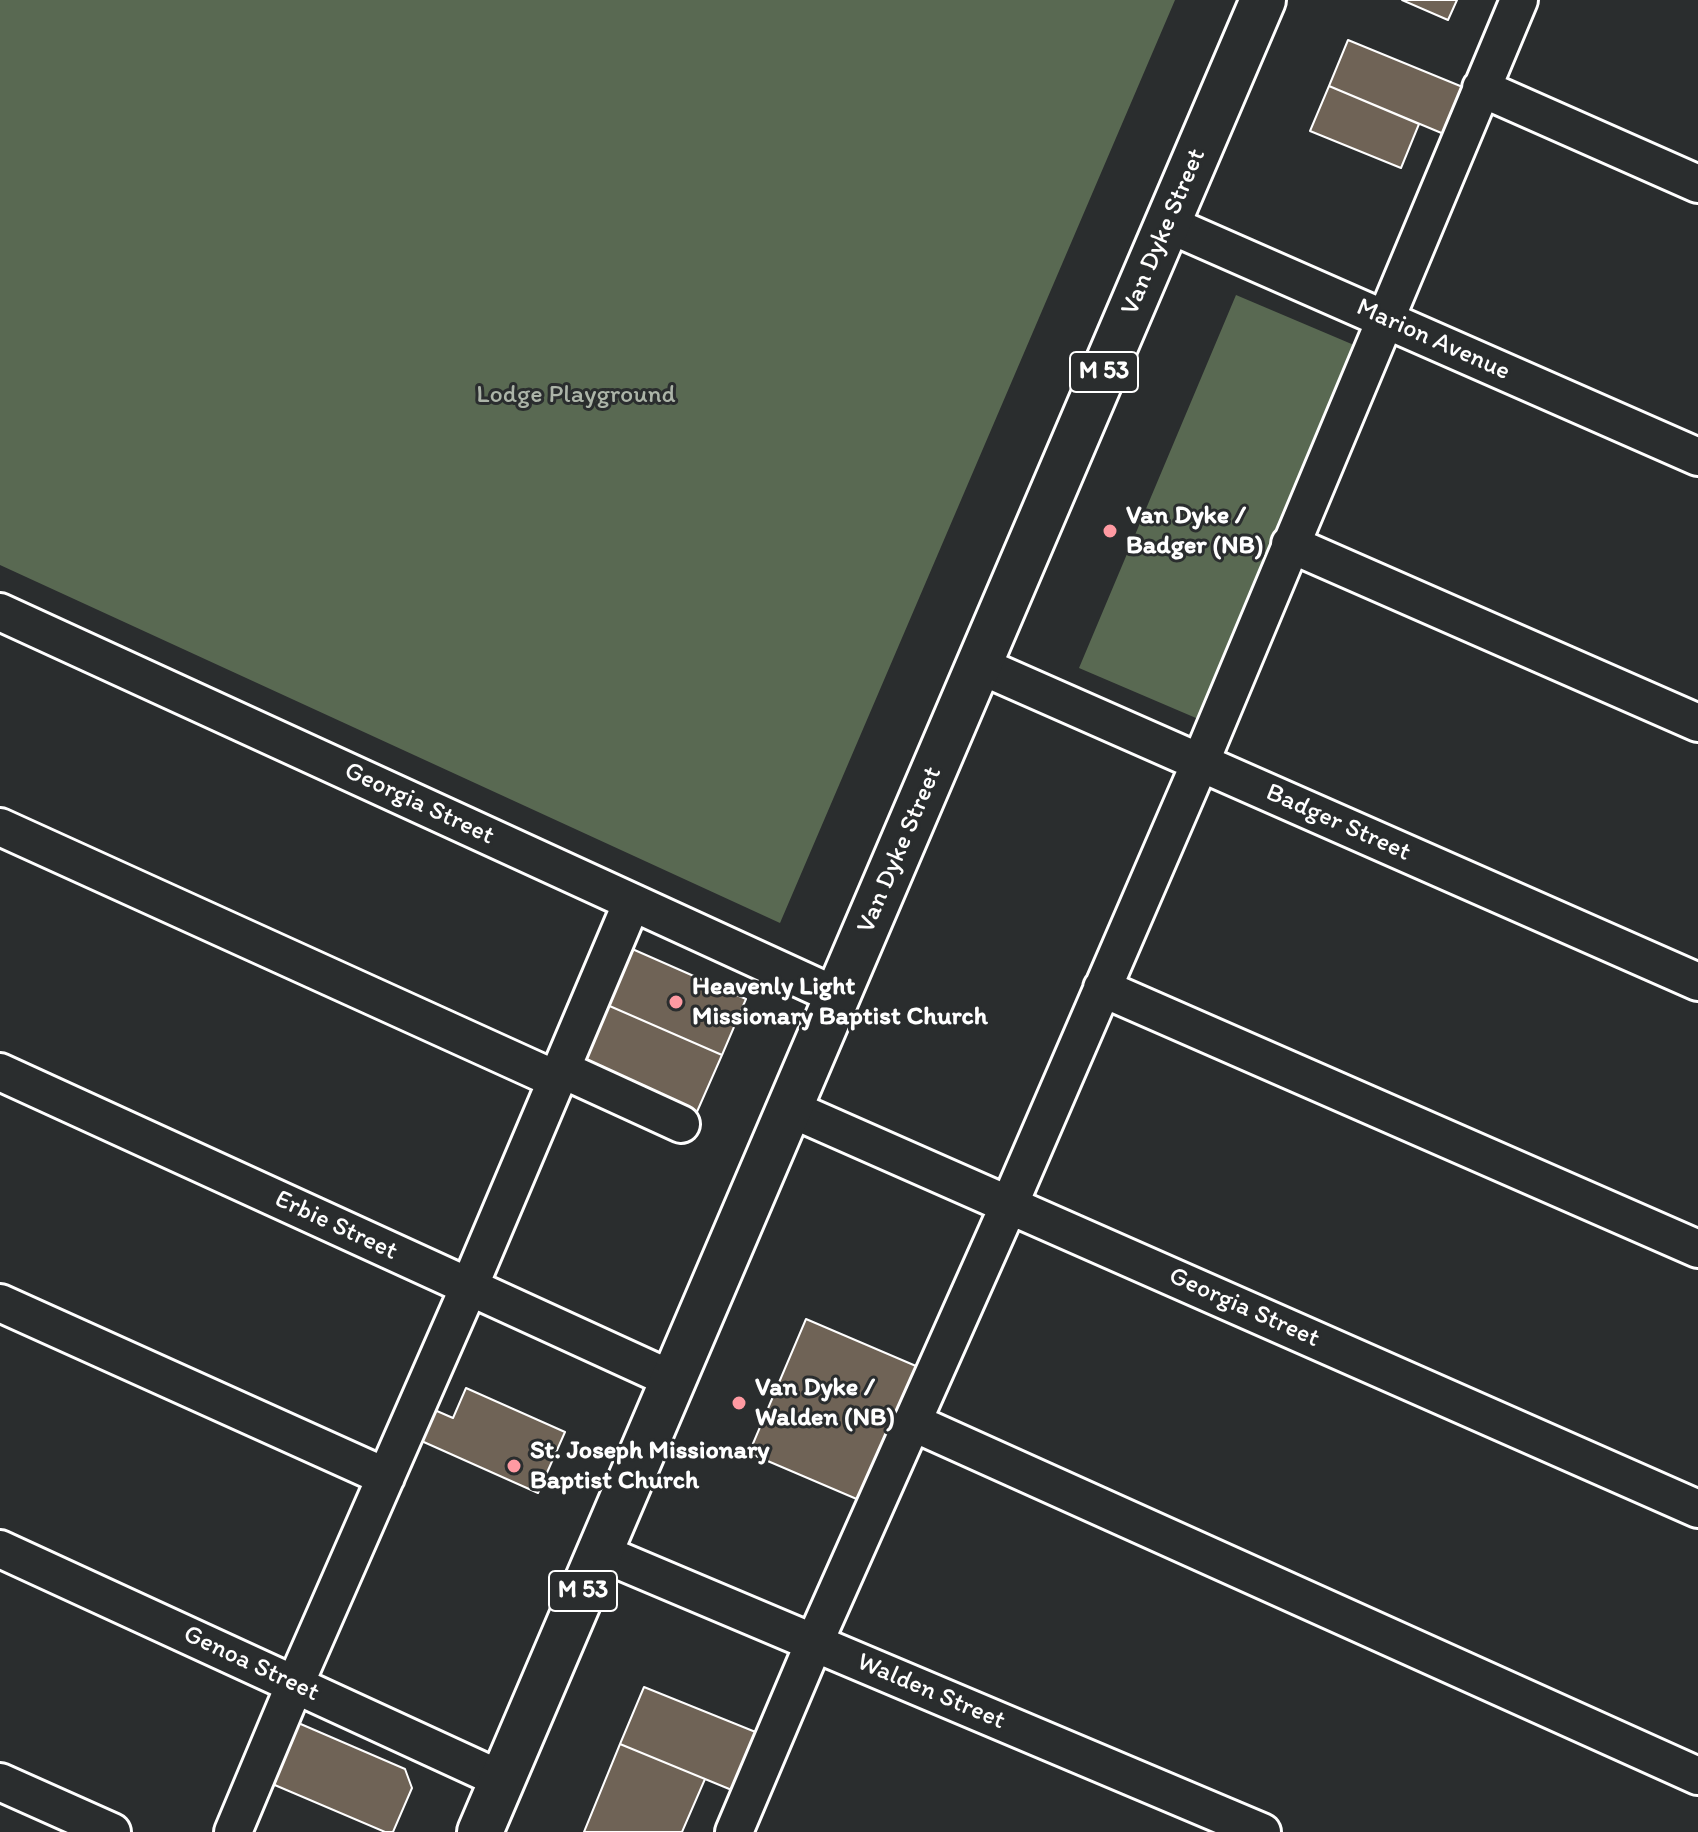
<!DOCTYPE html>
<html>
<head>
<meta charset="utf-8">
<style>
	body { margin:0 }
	canvas { display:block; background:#2a2d2e }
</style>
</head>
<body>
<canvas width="1698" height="1832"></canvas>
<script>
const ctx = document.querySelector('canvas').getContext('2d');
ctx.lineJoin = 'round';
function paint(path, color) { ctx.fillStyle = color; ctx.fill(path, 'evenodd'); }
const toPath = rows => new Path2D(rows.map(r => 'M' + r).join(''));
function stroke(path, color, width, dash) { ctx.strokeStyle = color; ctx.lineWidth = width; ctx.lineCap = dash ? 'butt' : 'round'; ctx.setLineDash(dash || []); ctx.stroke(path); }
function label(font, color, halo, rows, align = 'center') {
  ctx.font = font + ' Itim,sans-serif'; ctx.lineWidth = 6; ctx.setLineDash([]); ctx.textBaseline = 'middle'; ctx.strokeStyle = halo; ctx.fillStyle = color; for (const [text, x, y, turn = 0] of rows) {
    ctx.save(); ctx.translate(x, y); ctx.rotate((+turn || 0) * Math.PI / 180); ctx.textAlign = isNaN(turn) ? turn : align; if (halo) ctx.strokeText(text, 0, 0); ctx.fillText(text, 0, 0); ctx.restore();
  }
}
paint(toPath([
	[0,0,1175,0,780,923,0,565],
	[1236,295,1361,348,1203,721,1079,668]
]), '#596952');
const building = toPath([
	[1402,0,1457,0,1448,20,1402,0],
	[1348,40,1470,90,1451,137,1329,86,1348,40],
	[1329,86,1419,124,1401,168,1310,131,1329,86],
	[630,948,746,999,722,1055,605,1004,630,948],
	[605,1004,722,1055,696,1114,580,1063,605,1004],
	[806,1319,923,1369,866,1503,749,1453,806,1319],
	[466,1388,565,1432,538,1493,417,1439,430,1408,453,1418,466,1388],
	[644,1687,763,1735,739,1793,620,1744,644,1687],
	[296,1722,405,1769,412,1788,393,1832,385,1832,270,1783,296,1722],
	[620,1744,705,1779,682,1832,584,1832,620,1744]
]);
paint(building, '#6f6356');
stroke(building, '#fff', 2);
const minor = toPath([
	[1481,88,1698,184],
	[1168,224,1698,457],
	[1290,544,1698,723],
	[0,612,837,996],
	[979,665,1698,982],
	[0,827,557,1080],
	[1102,988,1698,1249],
	[561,1069,681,1124],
	[0,1072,673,1380],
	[789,1108,1698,1509],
	[0,1303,386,1477],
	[912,1422,1698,1776],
	[0,1549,502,1780],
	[599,1552,1262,1832],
	[0,1782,112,1832],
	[233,1832,295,1684,469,1287,632,902],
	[734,1832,814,1643,1009,1205,1200,763,1519,0]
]);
const major = toPath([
	[480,1832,1263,0]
]);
stroke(minor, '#fff', 42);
stroke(major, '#fff', 50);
stroke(minor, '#2a2d2e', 36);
stroke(major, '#2a2d2e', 44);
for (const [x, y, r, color] of [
	[1110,531,8,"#ff9aa2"],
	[676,1002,8,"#ff9aa2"],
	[739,1403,8,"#ff9aa2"],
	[514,1466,8,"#ff9aa2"]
]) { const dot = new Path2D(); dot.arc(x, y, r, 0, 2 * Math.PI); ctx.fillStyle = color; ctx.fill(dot); stroke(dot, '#2a2d2e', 3); }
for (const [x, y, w] of [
	[1104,372,68],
	[583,1591,68]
]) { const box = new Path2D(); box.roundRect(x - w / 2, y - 20, w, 40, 6); ctx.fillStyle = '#2a2d2e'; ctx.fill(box); stroke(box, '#fff', 2); }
label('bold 24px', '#fff', null, [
	["M 53",1104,372],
	["M 53",583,1591]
]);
label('26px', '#fff', '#2a2d2e', [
	["Van Dyke Street",1164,232,-67],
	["Marion Avenue",1433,340,24],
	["Georgia Street",419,804,25],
	["Badger Street",1338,823,24],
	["Van Dyke Street",900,850,-67],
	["Erbie Street",336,1226,25],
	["Georgia Street",1244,1308,24],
	["Genoa Street",251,1664,25],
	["Walden Street",931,1692,23]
]);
label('26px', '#acb4a8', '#2a2d2e', [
	["Lodge Playground",576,395]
]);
label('bold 26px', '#fff', '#2a2d2e', [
	["Van Dyke /",1126,516],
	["Badger (NB)",1126,546],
	["Heavenly Light",692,987],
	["Missionary Baptist Church",692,1017],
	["Van Dyke /",755,1388],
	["Walden (NB)",755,1418],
	["St. Joseph Missionary",530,1451],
	["Baptist Church",530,1481]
], 'left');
</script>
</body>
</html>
